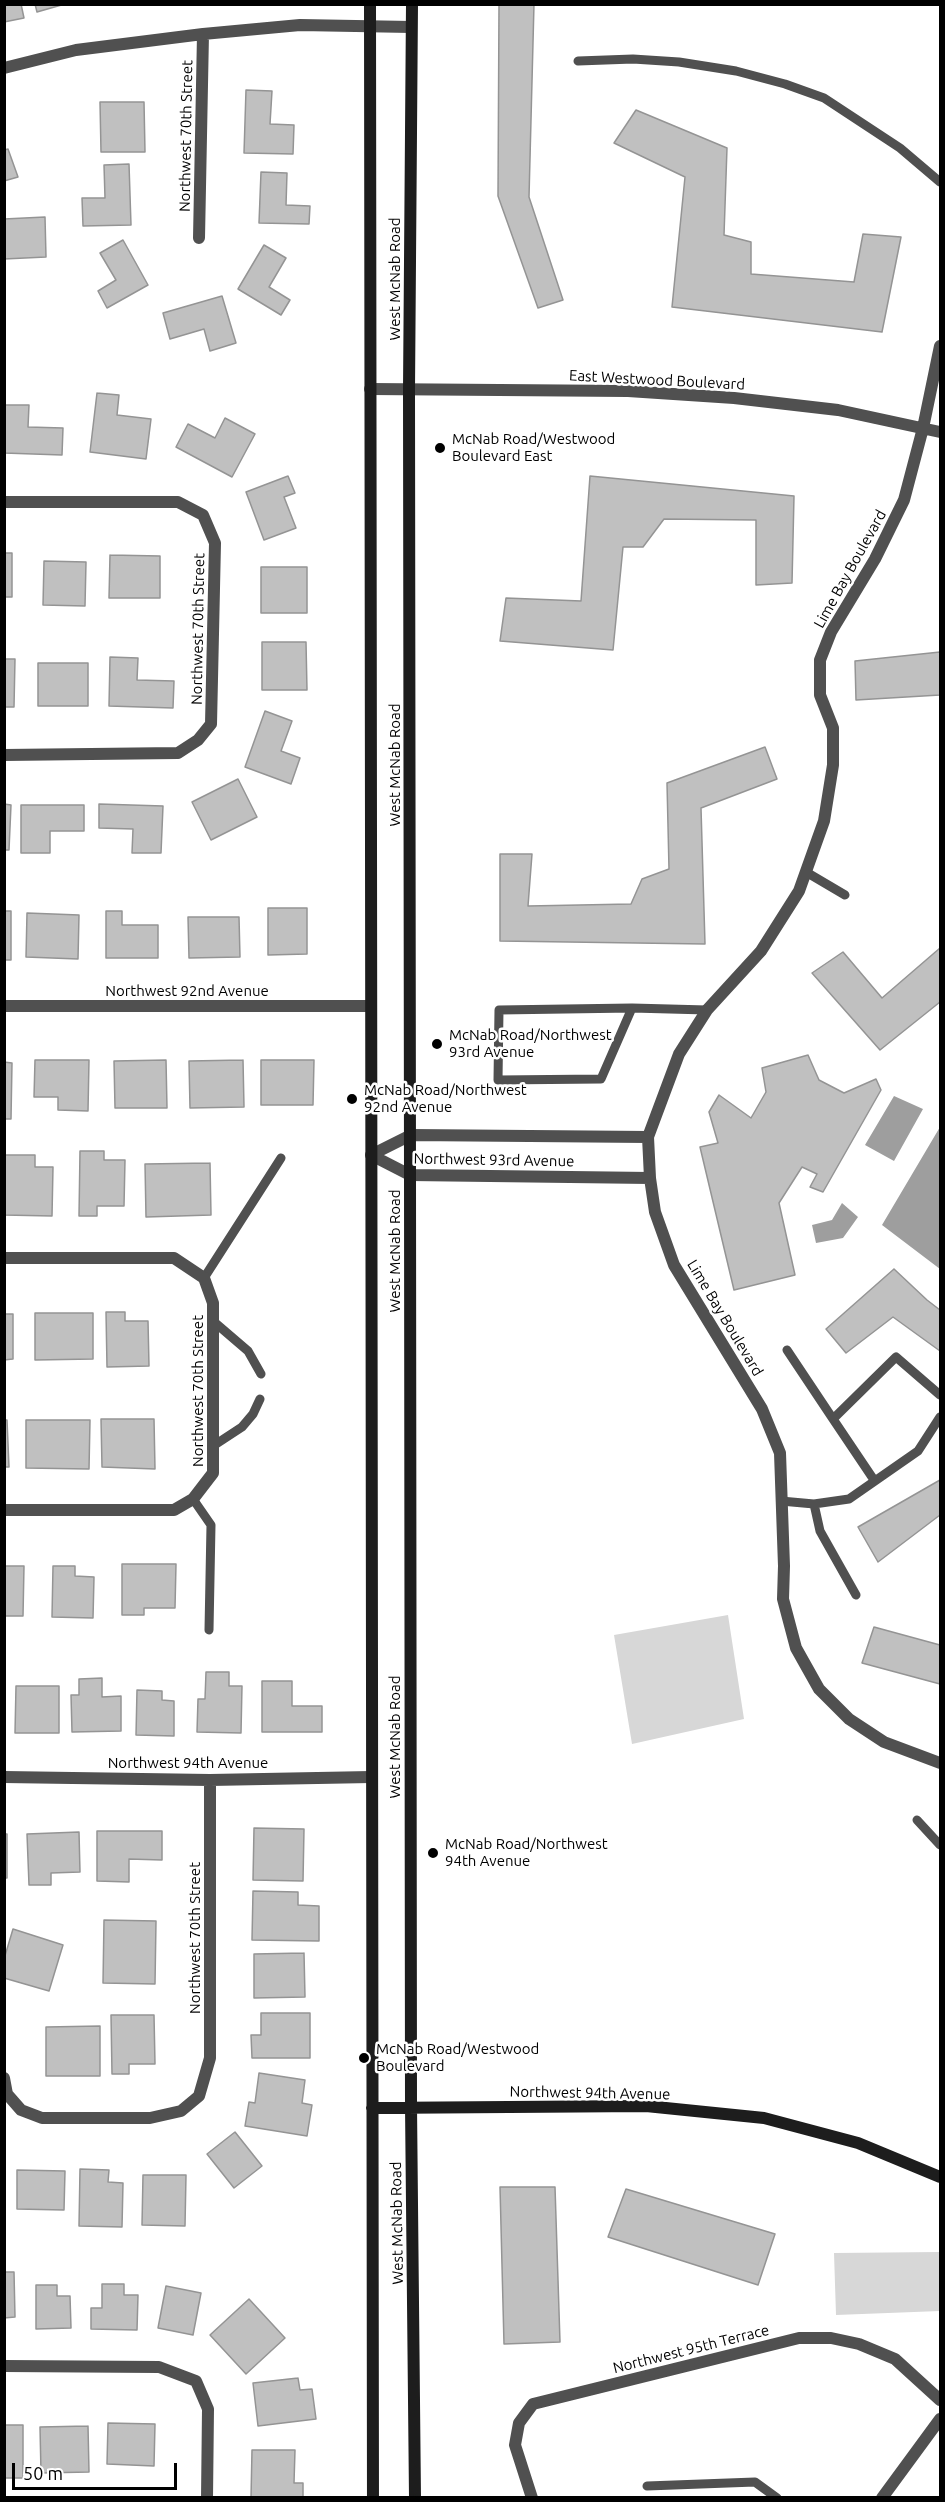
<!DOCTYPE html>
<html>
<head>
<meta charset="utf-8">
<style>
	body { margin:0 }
	#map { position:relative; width:945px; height:2502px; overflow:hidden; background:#fff; font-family:Ubuntu,sans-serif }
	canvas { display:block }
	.frame { position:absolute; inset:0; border:6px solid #000; pointer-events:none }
	.scale { position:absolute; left:12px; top:2463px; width:165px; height:27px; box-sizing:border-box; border:3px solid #000; border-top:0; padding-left:8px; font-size:18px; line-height:21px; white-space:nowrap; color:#000; -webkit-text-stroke:4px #fff; paint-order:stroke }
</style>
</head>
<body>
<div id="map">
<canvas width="945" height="2502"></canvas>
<div class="frame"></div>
<div class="scale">50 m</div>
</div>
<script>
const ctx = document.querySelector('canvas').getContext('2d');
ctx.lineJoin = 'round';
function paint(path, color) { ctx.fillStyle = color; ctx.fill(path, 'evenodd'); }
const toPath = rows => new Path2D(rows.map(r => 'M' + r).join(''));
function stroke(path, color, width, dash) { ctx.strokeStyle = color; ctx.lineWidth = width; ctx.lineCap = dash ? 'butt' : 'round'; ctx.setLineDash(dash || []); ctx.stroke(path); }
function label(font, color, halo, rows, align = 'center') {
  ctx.font = font + ' Ubuntu,sans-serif'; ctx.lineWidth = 5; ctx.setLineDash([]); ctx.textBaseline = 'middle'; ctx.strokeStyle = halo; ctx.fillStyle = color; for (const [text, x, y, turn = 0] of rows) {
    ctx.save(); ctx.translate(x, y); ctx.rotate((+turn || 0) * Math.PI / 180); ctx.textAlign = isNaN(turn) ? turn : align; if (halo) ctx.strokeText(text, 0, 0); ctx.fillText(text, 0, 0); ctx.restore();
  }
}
paint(toPath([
	[728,1615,744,1719,632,1744,614,1635],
	[940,2252,940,2311,836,2315,834,2253]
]), '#d7d7d7');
paint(toPath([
	[894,1096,923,1109,894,1161,865,1145],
	[940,1127,940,1269,882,1225],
	[842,1203,858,1217,843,1238,816,1243,812,1225,832,1220]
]), '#9e9e9e');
const building = toPath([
	[4,4,21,4,24,18,4,22,4,4],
	[35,4,65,4,37,12,35,4],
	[499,4,534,4,529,197,563,300,538,308,498,196,499,4],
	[246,90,272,91,270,124,294,125,293,154,244,153,246,90],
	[100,102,144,102,145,152,101,152,100,102],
	[636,110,727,148,724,235,751,242,751,274,854,282,863,234,901,237,882,332,672,307,685,177,614,143,636,110],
	[8,149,18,177,4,181,4,150,8,149],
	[129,164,131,225,83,226,82,198,105,198,104,165,129,164],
	[261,172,287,173,286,205,310,206,309,224,259,223,261,172],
	[45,217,46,257,4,259,4,219,45,217],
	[123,240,148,285,107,308,98,291,116,280,100,253,123,240],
	[264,245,286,258,269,287,290,300,281,315,238,289,264,245],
	[222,296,236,343,210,351,204,329,170,339,163,313,222,296],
	[97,393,119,395,117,415,151,419,146,459,90,452,97,393],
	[4,405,29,405,28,427,63,428,62,455,4,453,4,405],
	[225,418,255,434,232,477,176,447,188,424,215,438,225,418],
	[288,476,295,493,284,497,296,528,264,540,246,492,288,476],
	[590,476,794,496,792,583,756,585,756,520,664,519,643,547,623,547,613,650,500,641,506,598,581,601,590,476],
	[4,553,12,553,12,597,4,597,4,553],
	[110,555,160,556,160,598,109,598,110,555],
	[44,561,86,562,85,606,43,605,44,561],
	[261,567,307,567,307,613,261,613,261,567],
	[262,642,306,642,307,690,262,690,262,642],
	[940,652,940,695,856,700,855,661,940,652],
	[110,657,138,658,137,680,174,681,173,708,109,706,110,657],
	[4,659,15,659,14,707,4,707,4,659],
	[38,663,88,663,88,706,38,706,38,663],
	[265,711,292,721,281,751,300,758,291,784,245,767,265,711],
	[765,747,777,779,701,808,705,944,500,941,500,854,532,854,528,906,631,904,642,879,669,869,667,783,765,747],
	[238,779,257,817,211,840,192,802,238,779],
	[4,804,11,805,9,850,4,850,4,804],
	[99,804,163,806,161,853,132,853,133,829,99,828,99,804],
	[21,805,84,805,84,831,50,831,50,853,21,853,21,805],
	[268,908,307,908,307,954,268,955,268,908],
	[4,911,11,911,11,960,4,960,4,911],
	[106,911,122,911,122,925,158,925,158,958,106,958,106,911],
	[27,913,79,915,78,959,26,957,27,913],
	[188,917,239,917,240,957,189,958,188,917],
	[940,948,940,1002,880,1050,812,973,843,952,882,998,940,948],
	[808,1055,819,1080,844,1093,876,1079,881,1090,823,1192,810,1187,817,1174,802,1167,779,1203,795,1275,734,1290,700,1147,718,1143,709,1112,719,1095,751,1118,766,1092,762,1068,808,1055],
	[35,1060,89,1060,88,1111,58,1110,58,1097,34,1097,35,1060],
	[166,1060,167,1108,115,1108,114,1061,166,1060],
	[243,1060,244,1107,190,1108,189,1061,243,1060],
	[261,1060,314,1060,313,1105,261,1105,261,1060],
	[4,1062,12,1063,11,1119,4,1119,4,1062],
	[80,1151,104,1151,104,1160,125,1160,124,1206,97,1206,97,1216,79,1216,80,1151],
	[4,1155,35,1155,35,1167,53,1167,52,1216,4,1215,4,1155],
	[210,1163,211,1215,146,1217,145,1164,210,1163],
	[894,1269,927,1300,940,1310,940,1351,893,1317,846,1353,826,1329,894,1269],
	[106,1312,125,1312,125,1321,148,1321,149,1366,107,1367,106,1312],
	[35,1313,93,1313,93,1359,35,1360,35,1313],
	[4,1314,13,1314,13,1359,4,1360,4,1314],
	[101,1419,154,1419,155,1469,102,1467,101,1419],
	[4,1420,7,1420,9,1467,4,1467,4,1420],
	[26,1420,90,1420,89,1469,26,1468,26,1420],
	[940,1480,940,1515,878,1562,858,1527,940,1480],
	[122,1564,176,1564,175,1608,144,1608,144,1615,122,1615,122,1564],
	[4,1566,24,1566,23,1616,4,1616,4,1566],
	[53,1566,75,1566,75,1576,94,1577,93,1618,52,1617,53,1566],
	[874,1627,940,1645,940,1684,862,1663,874,1627],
	[206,1672,229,1672,229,1686,242,1686,241,1733,197,1732,198,1699,205,1699,206,1672],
	[102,1678,102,1697,121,1696,121,1731,72,1732,71,1695,79,1695,79,1679,102,1678],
	[262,1681,292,1681,292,1706,322,1706,322,1732,262,1732,262,1681],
	[16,1686,59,1686,59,1733,15,1733,16,1686],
	[137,1690,162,1691,162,1700,174,1701,174,1736,136,1735,137,1690],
	[254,1828,304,1829,303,1881,253,1880,254,1828],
	[97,1831,162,1831,162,1860,129,1859,129,1882,97,1881,97,1831],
	[79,1832,80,1872,51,1873,51,1885,29,1885,27,1834,79,1832],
	[4,1834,7,1834,7,1878,4,1878,4,1834],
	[253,1891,298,1892,298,1905,319,1906,319,1941,252,1940,253,1891],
	[104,1920,156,1921,155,1984,103,1983,104,1920],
	[13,1929,63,1945,49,1991,4,1978,4,1959,13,1929],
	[304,1953,305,1997,254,1998,254,1954,304,1953],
	[261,2013,310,2013,310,2058,252,2058,251,2035,261,2035,261,2013],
	[111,2015,154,2015,155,2064,129,2064,129,2074,112,2074,111,2015],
	[100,2026,100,2076,46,2076,46,2027,100,2026],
	[259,2073,305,2080,302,2103,312,2105,307,2136,245,2126,249,2102,255,2103,259,2073],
	[235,2132,262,2166,234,2188,207,2154,235,2132],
	[80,2169,109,2170,108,2182,123,2183,122,2227,79,2226,80,2169],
	[17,2170,65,2171,64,2210,17,2209,17,2170],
	[143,2175,186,2175,185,2226,142,2225,143,2175],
	[500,2187,555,2187,560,2342,504,2344,500,2187],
	[626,2189,775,2234,758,2285,608,2237,626,2189],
	[4,2272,14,2272,15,2317,4,2318,4,2272],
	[102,2284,124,2284,124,2295,138,2295,137,2330,91,2329,91,2308,102,2308,102,2284],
	[36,2285,57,2285,57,2296,70,2296,71,2328,36,2329,36,2285],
	[166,2286,201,2293,193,2335,158,2328,166,2286],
	[249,2299,285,2338,246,2374,210,2335,249,2299],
	[298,2378,300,2390,312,2389,316,2419,258,2426,253,2383,298,2378],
	[108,2423,155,2424,154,2466,107,2464,108,2423],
	[4,2425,23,2425,23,2478,4,2478,4,2425],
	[88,2426,89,2472,41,2473,40,2427,88,2426],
	[252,2450,295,2450,294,2483,303,2483,303,2498,251,2498,252,2450]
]);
paint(building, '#c0c0c0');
stroke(building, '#949494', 1.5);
stroke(toPath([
	[578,61,633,59,679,62,736,71,785,84,824,98,900,148,940,182],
	[806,872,845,895],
	[632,1008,601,1079,498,1080,499,1010,632,1008,707,1010],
	[204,1278,281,1158],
	[213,1321,248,1351,261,1374],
	[787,1350,833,1419,896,1357,940,1395],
	[833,1419,874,1480],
	[213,1446,242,1427,253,1414,260,1399],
	[193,1499,211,1525,209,1630],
	[781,1501,814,1504,820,1531,856,1595],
	[814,1504,849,1499,918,1451,940,1417],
	[917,1820,940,1845],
	[647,2486,755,2482,777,2498]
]), '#505050', 9);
stroke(toPath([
	[4,68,76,50,203,34,300,25,411,27],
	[199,238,203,34],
	[940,346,923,428,904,500,875,559,831,632,820,660,820,695,833,728,833,765,824,821,799,891,761,951,707,1010,679,1054,648,1137,650,1178,655,1212,674,1265,762,1409,780,1453,784,1566,783,1599,796,1648,819,1689,849,1719,884,1742,940,1763],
	[370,389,628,391,734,398,838,410,940,432],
	[4,502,178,502,203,515,215,543,211,724,198,740,178,753,4,755],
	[4,1006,370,1006],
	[371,1155,410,1175,650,1178],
	[371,1155,411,1135,648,1137],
	[4,1258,174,1258,204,1278,213,1303,213,1473,193,1499,174,1510,4,1510],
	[4,1777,210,1780,371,1777],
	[4,2078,7,2094,21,2110,42,2118,150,2118,181,2111,199,2096,210,2058,210,1780],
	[4,2366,159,2367,196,2381,208,2409,207,2498],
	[532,2498,515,2445,519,2423,533,2404,799,2338,831,2338,859,2344,895,2359,940,2400],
	[882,2498,940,2419]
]), '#505050', 12);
stroke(toPath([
	[370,4,373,2498],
	[412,4,409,389,410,1175,411,2106,415,2498],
	[372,2108,646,2106,764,2118,858,2143,940,2177]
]), '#1d1d1d', 12);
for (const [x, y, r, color] of [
	[440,448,6,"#000"],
	[437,1044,6,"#000"],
	[352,1099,6,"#000"],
	[433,1853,6,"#000"],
	[364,2058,6,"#000"]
]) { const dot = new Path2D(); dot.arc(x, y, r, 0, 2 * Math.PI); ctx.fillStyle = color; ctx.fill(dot); stroke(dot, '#fff', 2); }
label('15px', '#000', '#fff', [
	["Northwest 70th Street",186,136,-89],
	["West McNab Road",395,279,-90],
	["East Westwood Boulevard",657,380,3],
	["Lime Bay Boulevard",850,569,-61],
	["Northwest 70th Street",198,629,-89],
	["West McNab Road",395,765,-90],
	["Northwest 92nd Avenue",187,991],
	["Northwest 93rd Avenue",494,1160,1],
	["West McNab Road",395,1251,-90],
	["Lime Bay Boulevard",725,1318,59],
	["Northwest 70th Street",198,1391,-90],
	["West McNab Road",395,1737,-90],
	["Northwest 94th Avenue",188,1763],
	["Northwest 70th Street",195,1938,-90],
	["Northwest 94th Avenue",590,2093,1],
	["West McNab Road",397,2223,-91],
	["Northwest 95th Terrace",691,2349,-14]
]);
label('15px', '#000', '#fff', [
	["McNab Road/Westwood",452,439],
	["Boulevard East",452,456],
	["McNab Road/Northwest",449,1035],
	["93rd Avenue",449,1052],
	["McNab Road/Northwest",364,1090],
	["92nd Avenue",364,1107],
	["McNab Road/Northwest",445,1844],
	["94th Avenue",445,1861],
	["McNab Road/Westwood",376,2049],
	["Boulevard",376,2066]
], 'left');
</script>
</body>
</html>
